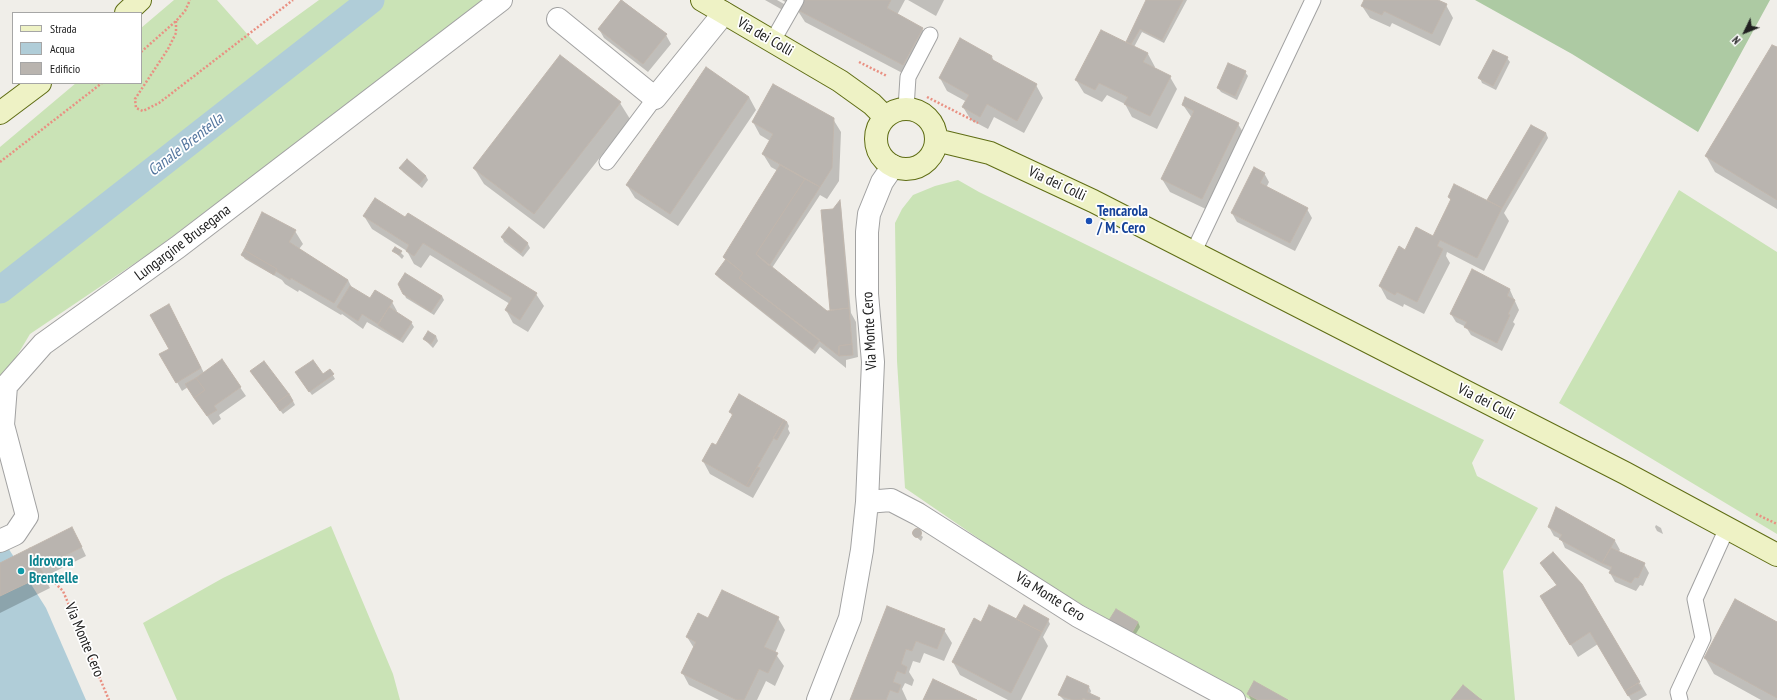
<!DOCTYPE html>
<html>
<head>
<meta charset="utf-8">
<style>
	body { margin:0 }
	#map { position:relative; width:1777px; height:700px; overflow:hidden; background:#f0eee9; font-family:"PT Sans Narrow",sans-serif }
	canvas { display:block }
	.legend { position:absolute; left:12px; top:12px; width:130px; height:72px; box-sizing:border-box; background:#fff; border:1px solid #a6a6a6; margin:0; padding:5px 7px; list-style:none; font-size:12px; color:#212121 }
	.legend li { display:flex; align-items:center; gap:8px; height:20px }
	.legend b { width:20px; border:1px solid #a6a6a6 }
	.north { position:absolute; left:1725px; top:12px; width:40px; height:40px; -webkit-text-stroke:3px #fff; paint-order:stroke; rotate:227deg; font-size:11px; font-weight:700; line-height:16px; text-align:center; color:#212121 }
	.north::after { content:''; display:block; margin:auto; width:14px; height:18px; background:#212121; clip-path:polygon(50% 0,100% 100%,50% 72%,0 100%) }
</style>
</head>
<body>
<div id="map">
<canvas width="1777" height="700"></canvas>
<ul class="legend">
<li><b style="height:5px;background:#eef2c5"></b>Strada</li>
<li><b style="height:11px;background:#b0cdd8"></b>Acqua</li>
<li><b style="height:11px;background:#b9b4af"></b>Edificio</li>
</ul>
<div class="north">N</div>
</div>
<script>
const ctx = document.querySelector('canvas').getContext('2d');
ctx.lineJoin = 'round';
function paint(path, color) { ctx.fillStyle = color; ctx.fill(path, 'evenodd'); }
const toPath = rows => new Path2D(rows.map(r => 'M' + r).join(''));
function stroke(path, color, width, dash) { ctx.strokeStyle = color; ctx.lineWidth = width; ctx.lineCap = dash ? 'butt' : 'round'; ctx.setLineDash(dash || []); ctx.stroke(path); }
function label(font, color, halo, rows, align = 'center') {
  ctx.font = font + ' "PT Sans Narrow",sans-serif'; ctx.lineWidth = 3.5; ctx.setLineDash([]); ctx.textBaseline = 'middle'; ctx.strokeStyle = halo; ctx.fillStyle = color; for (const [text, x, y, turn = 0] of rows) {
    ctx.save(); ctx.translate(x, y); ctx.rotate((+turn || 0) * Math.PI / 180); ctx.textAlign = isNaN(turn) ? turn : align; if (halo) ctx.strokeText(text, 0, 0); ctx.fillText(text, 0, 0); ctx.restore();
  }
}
paint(toPath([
	[174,0,217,0,257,45,319,0,507,0,329,118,153,251,30,334,0,384,0,147,76,83,141,83,141,28],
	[958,180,979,192,1484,440,1472,463,1477,476,1538,508,1503,571,1515,700,1251,700,1042,582,905,488,897,361,895,223,902,209,913,195,935,186],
	[1679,190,1777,252,1777,534,1559,403],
	[331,526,393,674,400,700,177,700,143,623,223,578]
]), '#cae3b6');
paint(toPath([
	[1475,0,1770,0,1698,132,1572,54]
]), '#adcaa3');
paint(toPath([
	[0,535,46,608,86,700,0,700]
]), '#b0cdd8');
paint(toPath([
	[622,0,666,35,671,44,648,72,604,38,599,29],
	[765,0,777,0,791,8,792,6,782,0,905,0,897,15,922,29,930,41,910,77,805,22,798,11,795,17],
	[908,0,944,0,936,16],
	[1147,0,1187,0,1164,43,1142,32,1134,47,1148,54,1155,67,1154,68,1170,77,1177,89,1157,129,1132,117,1125,104,1107,95,1102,102,1084,93,1076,80,1129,45,1128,42],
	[1365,0,1435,0,1446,5,1453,18,1440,46,1392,23,1390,27,1370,18,1362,6],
	[1777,48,1777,209,1715,172,1706,156],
	[992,57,995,63,1036,85,1043,98,1024,133,994,117,988,129,971,120,963,107,967,102,947,91,940,78],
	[1507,58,1510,62,1496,90,1482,83,1480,78],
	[1245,72,1248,76,1237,100,1221,92,1218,88],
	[749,97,756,110,678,226,635,198,627,185],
	[620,103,630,119,544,229,484,184,474,168],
	[1183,105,1238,124,1246,137,1210,211,1170,192,1162,179,1192,118],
	[833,119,841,132,839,181,827,199,820,195,772,268,826,312,832,311,822,211,833,210,840,201,841,205,851,313,856,322,858,357,846,360,846,368,820,347,815,354,719,278,716,274,726,261,725,257,778,171,771,167,763,154,770,141,760,135,753,122],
	[1531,126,1546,133,1548,138,1504,213,1509,221,1484,271,1447,252,1446,256,1450,263,1424,314,1404,304,1403,307,1387,299,1380,286,1405,251,1433,237,1451,201,1449,197,1488,201],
	[401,168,426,176,428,180,422,188,403,172],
	[1264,173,1269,182,1266,188,1307,209,1312,218,1295,251,1237,222,1232,213],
	[364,216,536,294,544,306,528,332,513,323,506,310,510,304,430,255,421,268,414,264,407,251,372,229],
	[509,229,528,244,530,248,523,257,504,242,502,237],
	[295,231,303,244,299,249,348,280,352,288,370,299,392,302,397,311,396,313,411,322,414,327,403,343,367,322,363,329,342,314,341,315,299,290,298,292,285,284,282,280,245,259,242,255],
	[396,248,404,256,402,259,394,251],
	[1510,290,1519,310,1513,322,1515,324,1502,351,1471,335,1466,327,1456,322,1451,314],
	[404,293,442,296,444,300,434,315,406,298],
	[174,314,204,373,222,361,246,396,219,415,221,419,213,425,188,387,182,391,161,354,170,349],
	[436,336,438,341,433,348,424,339],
	[330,370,335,379,312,395,299,377,323,375],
	[251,372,293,401,295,405,283,414],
	[730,412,787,422,789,426,788,429,790,433,753,498,710,474,703,461,716,446,733,417],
	[1556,508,1615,541,1620,550,1618,552,1644,564,1649,573,1643,586,1640,585,1636,591,1615,582,1610,573,1611,571,1565,548,1561,539,1554,536,1549,527],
	[1656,525,1661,528,1663,534,1657,531,1655,527],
	[916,530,923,537,921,541,913,534],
	[77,537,86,556,44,577,50,588,0,613,0,564],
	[1541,564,1637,685,1640,683,1647,695,1638,700,1631,700,1598,644,1578,657,1542,596,1557,586],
	[888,607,944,630,952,643,944,661,924,653,920,663,913,661,909,672,914,680,912,686,905,683,902,689,907,700,851,700],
	[778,618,785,630,775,653,784,666,775,686,766,681,757,700,719,700,689,685,682,672,694,648,687,637],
	[975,620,981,623,1048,620,1050,624,1043,637,1048,646,1021,700,1008,700,960,675,953,662],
	[1138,622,1140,627,1131,642,1110,629],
	[1777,623,1777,700,1761,700,1714,674,1705,658],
	[1089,687,1091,691,1090,694,1100,700,1064,700,1059,695],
	[1248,694,1286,700,1251,700]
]), '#0003');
stroke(toPath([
	[0,290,371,0]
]), '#b0cdd8', 27);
const building = toPath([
	[621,0,667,34,643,64,598,29,621,0],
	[801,0,891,0,887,8,923,28,903,65,796,9,801,0],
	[1146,0,1183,0,1162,40,1140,29,1131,44,1126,42,1146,0],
	[1364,0,1438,0,1447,4,1432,34,1384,11,1382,15,1361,6,1364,0],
	[1101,30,1148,53,1143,62,1171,76,1150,116,1124,104,1128,97,1099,83,1095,90,1075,80,1101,30],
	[960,38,992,56,991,59,1037,84,1017,121,987,104,980,117,962,107,969,95,939,78,960,38],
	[1772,45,1777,47,1777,200,1705,156,1772,45],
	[1493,50,1508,57,1493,86,1478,78,1493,50],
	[560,55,621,102,534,214,473,168,560,55],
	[1228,63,1246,71,1235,96,1217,88,1228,63],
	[706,67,749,97,670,214,626,185,706,67],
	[773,84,834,118,832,168,820,187,762,154,773,134,752,122,773,84],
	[1185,97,1239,123,1202,199,1161,179,1194,111,1182,105,1185,97],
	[1531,125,1546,133,1502,208,1487,200,1531,125],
	[407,159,426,176,419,184,399,168,407,159],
	[780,165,805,179,756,254,827,311,849,308,852,344,839,346,839,356,739,278,743,273,723,257,780,165],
	[1254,167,1265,173,1260,183,1308,208,1290,243,1231,213,1254,167],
	[805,179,820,187,769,266,756,254,805,179],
	[1454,184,1502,208,1477,258,1440,240,1437,246,1443,249,1417,302,1397,292,1395,295,1379,286,1399,246,1405,250,1416,227,1433,236,1451,199,1448,197,1454,184],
	[375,198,405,217,408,213,537,293,520,320,505,310,512,298,423,243,414,256,406,251,409,245,363,216,375,198],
	[840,200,849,308,830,310,821,210,833,209,840,200],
	[262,212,296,230,289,242,348,280,334,303,291,278,290,280,276,271,277,269,244,250,262,212],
	[509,227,528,243,521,253,501,237,509,227],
	[395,247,402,251,399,255,392,251,395,247],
	[244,250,277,269,274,275,241,255,244,250],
	[726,259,743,273,739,278,820,340,812,350,715,274,726,259],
	[1472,269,1510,289,1507,296,1515,300,1508,314,1510,315,1497,343,1464,327,1467,322,1450,314,1472,269],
	[405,273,442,296,431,312,403,294,398,284,405,273],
	[350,286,370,298,375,290,393,301,378,324,362,314,358,321,337,307,350,286],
	[169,304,201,368,176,383,159,354,169,349,150,315,169,304],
	[389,307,412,322,400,340,378,325,389,307],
	[428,331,436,336,431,344,423,339,428,331],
	[852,344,853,355,839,356,839,346,852,344],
	[222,359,241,387,214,406,217,410,207,416,194,398,205,390,196,378,222,359],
	[313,360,323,374,330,369,334,374,309,392,295,372,313,360],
	[264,361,289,394,275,404,250,371,264,361],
	[196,378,205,390,194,398,185,384,196,378],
	[289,394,293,401,280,411,275,404,289,394],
	[739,394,784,420,746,486,702,461,712,443,716,445,733,414,729,412,739,394],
	[784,420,787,422,777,440,773,438,784,420],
	[757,467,760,468,749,487,746,486,757,467],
	[1556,507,1615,540,1602,563,1559,539,1562,535,1548,527,1556,507],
	[72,527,82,547,40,568,30,548,72,527],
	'912.5 533a4.5 4.5 0 1 1 9 0a4.5 4.5 0 1 1-9 0Z',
	[30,548,44,575,0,596,0,563,30,548],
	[1611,548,1645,563,1638,578,1635,577,1631,583,1609,573,1612,567,1602,563,1611,548],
	[1553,552,1582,584,1640,682,1625,691,1590,632,1570,645,1540,596,1557,585,1540,563,1553,552],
	[722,590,779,617,764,647,778,653,768,673,759,669,744,700,737,700,681,673,696,642,686,637,698,613,708,618,722,590],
	[1735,599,1777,622,1777,698,1704,658,1735,599],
	[989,605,1042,632,1011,693,952,662,974,618,981,622,989,605],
	[1024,605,1049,619,1042,632,1016,619,1024,605],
	[887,606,945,629,937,649,916,641,912,651,906,649,901,664,907,667,905,674,897,671,893,682,901,685,898,693,890,690,886,700,850,700,887,606],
	[1116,609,1138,622,1129,638,1106,625,1116,609],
	[1067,676,1089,686,1087,692,1100,698,1099,700,1087,700,1083,698,1082,700,1073,700,1058,695,1067,676],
	[933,679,977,700,923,700,933,679],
	[1254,681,1288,700,1258,700,1247,694,1254,681],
	[1638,683,1642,689,1628,696,1625,691,1638,683],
	[1463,685,1479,698,1482,700,1451,700,1463,685]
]);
paint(building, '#b9b4af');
stroke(building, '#c0b6ad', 1);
const service = toPath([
	[772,42,796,0],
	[906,108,908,77,930,35],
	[607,162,655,98],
	[1193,253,1313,0],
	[1680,700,1678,692,1703,638,1695,599,1727,528]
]);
const minor = toPath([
	[558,19,655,98,724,13],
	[867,502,891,500,918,514,1078,616,1234,700],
	[0,541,15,534,27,516,3,425,6,386,43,344,178,247,501,0],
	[818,700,850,618,862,550,867,502,873,362,867,294,867,232,869,214,882,182,893,166]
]);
const secondary = toPath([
	[702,0,840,81,872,104,885,117],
	[126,13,140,0],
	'876 139a30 30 0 1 1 60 0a30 30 0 1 1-60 0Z',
	[0,113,40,83],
	[936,140,990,153,1093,201,1625,473,1777,555]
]);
stroke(service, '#a2a2a2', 17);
stroke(minor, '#a2a2a2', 24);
stroke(secondary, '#5f6d14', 24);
stroke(toPath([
	[176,21,176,33,168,49,135,99,136,108,143,111,159,103,293,0],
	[141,52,176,21,185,11,190,0],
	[859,62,887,76],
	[927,97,978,123],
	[0,162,102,83],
	[1756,514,1777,524],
	[55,583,63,591,109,700]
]), '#e99082', 2.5, [2, 2]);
stroke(service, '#fff', 15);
stroke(minor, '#fff', 22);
stroke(secondary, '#eef2c5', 22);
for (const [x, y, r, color] of [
	[1089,221,4,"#1a4fb4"],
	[21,571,4,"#0f9aa8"]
]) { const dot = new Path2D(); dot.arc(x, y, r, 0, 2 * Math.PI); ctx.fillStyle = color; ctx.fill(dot); stroke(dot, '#fff', 1.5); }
label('15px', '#212121', '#fff', [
	["Via dei Colli",765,37,30],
	["Via dei Colli",1057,184,25],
	["Lungargine Brusegana",183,243,-37],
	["Via Monte Cero",870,331,-93],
	["Via dei Colli",1486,402,27],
	["Via Monte Cero",1050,597,32],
	["Via Monte Cero",84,640,67]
]);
label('bold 15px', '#164399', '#fff', [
	["Tencarola",1097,212],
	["/ M. Cero",1097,229]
], 'left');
label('bold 15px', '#0d838f', '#fff', [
	["Idrovora",29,562],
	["Brentelle",29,579]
], 'left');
label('italic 16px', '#55779f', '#fff', [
	["Canale Brentella",186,145,-38]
]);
</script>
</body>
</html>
